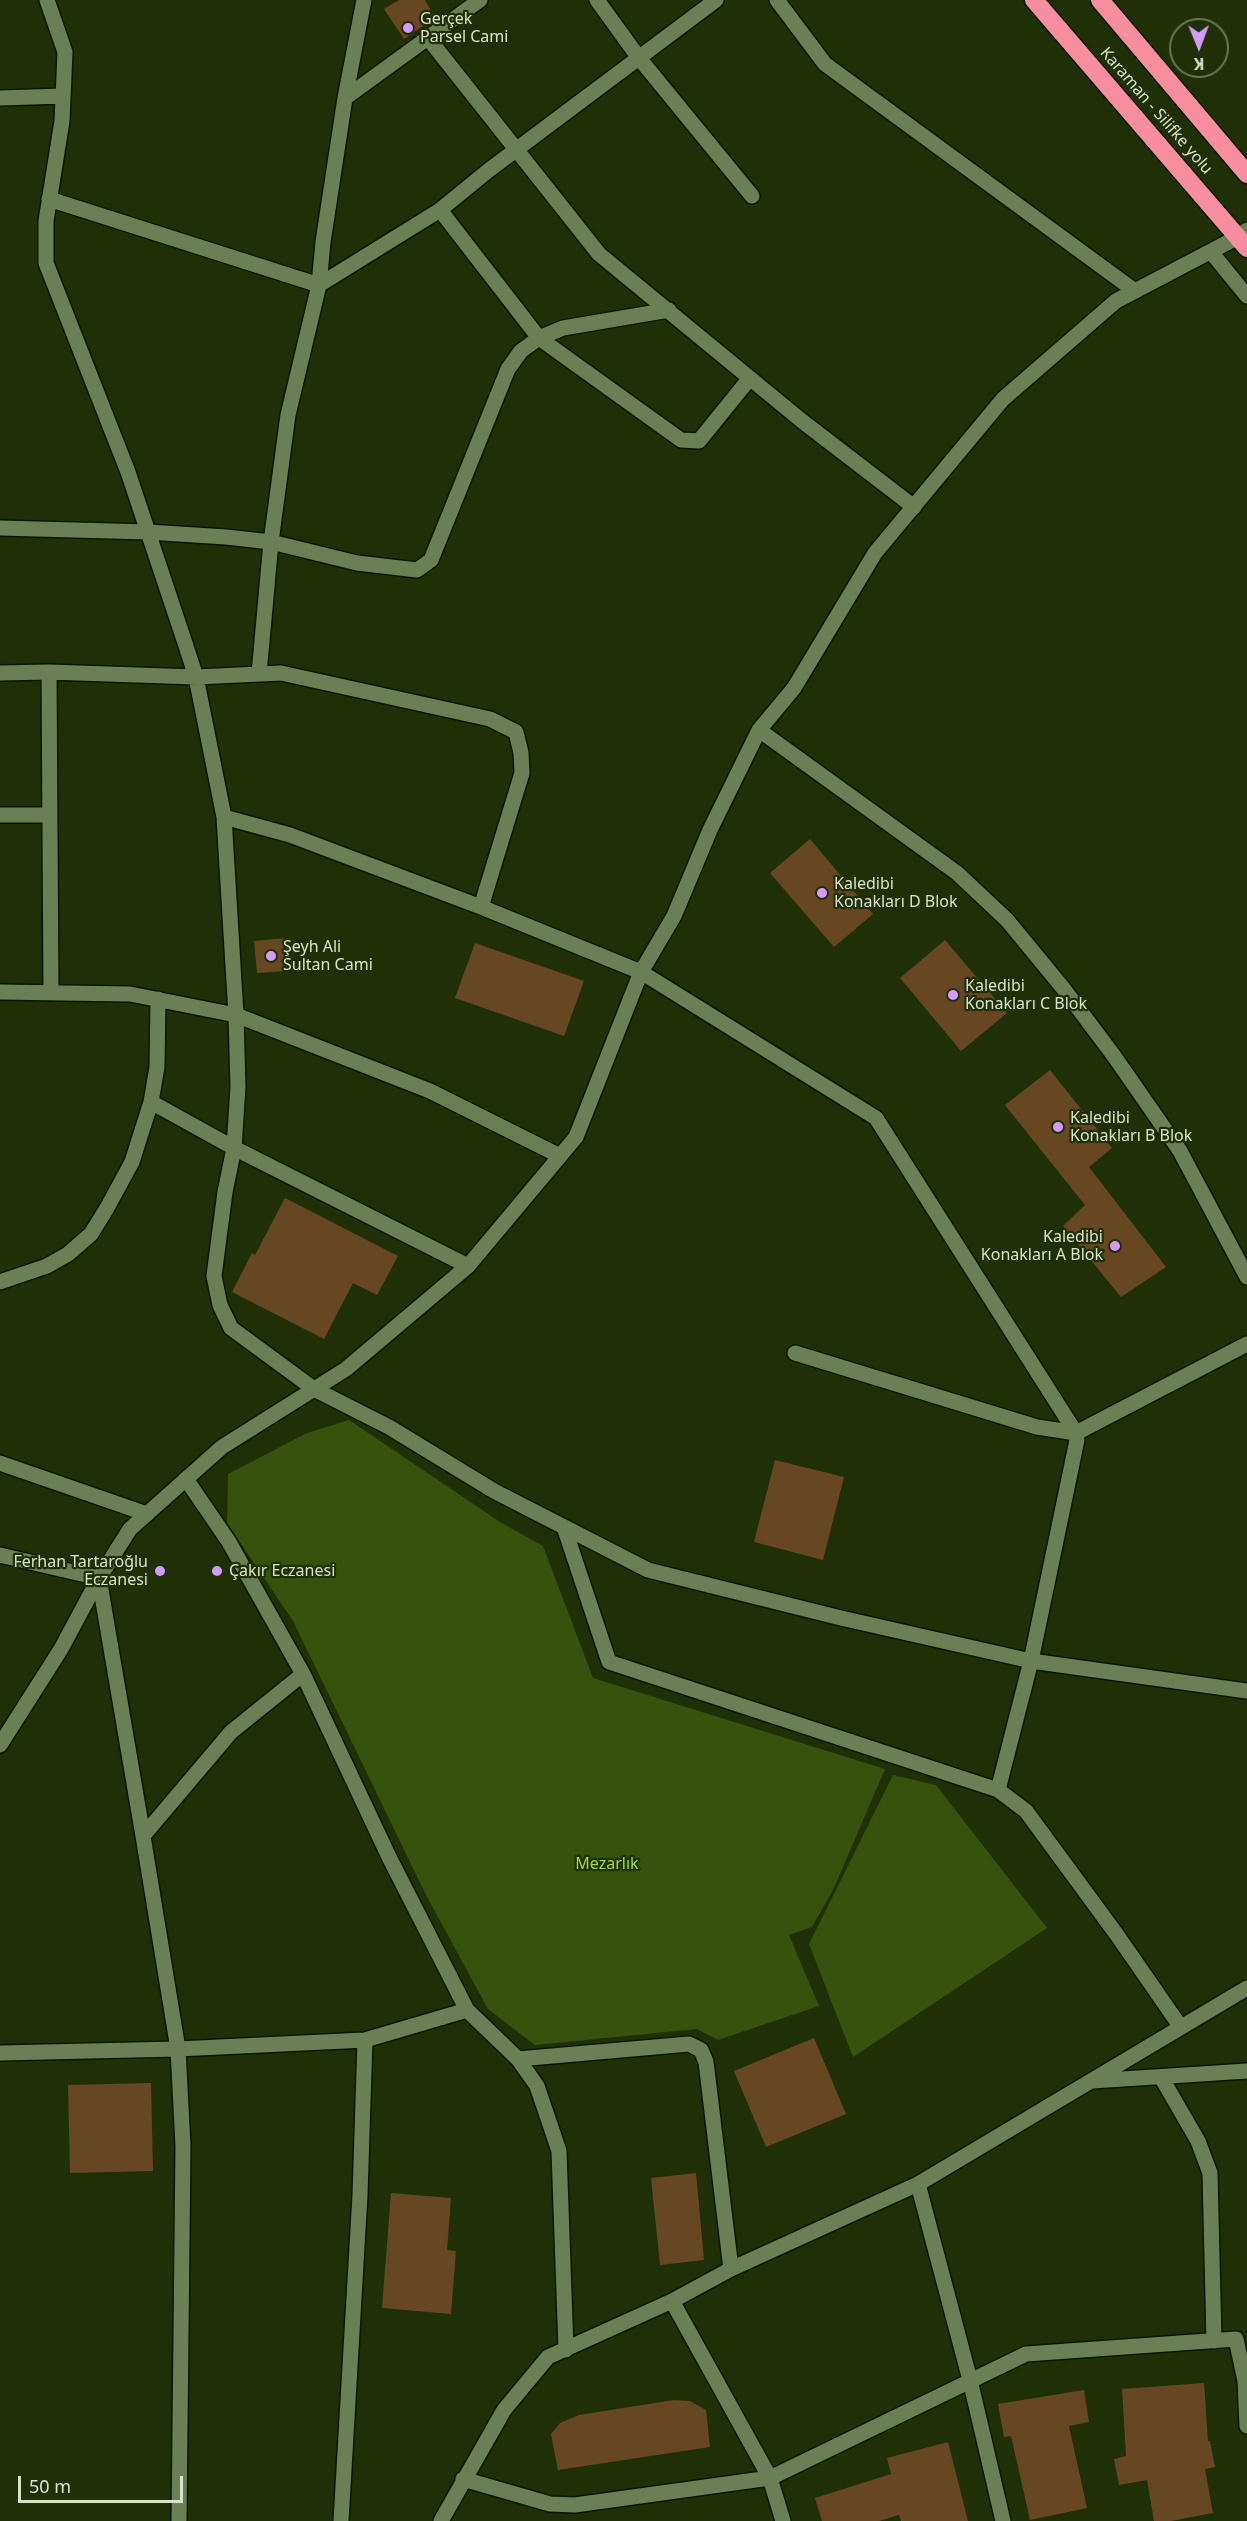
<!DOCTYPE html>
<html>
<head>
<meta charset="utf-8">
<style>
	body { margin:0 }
	#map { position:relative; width:1247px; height:2521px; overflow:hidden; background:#1f3006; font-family:"Noto Sans",sans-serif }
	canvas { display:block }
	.north { position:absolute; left:1169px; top:18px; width:60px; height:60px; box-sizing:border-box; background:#1f3006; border:2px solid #697855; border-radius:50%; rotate:179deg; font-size:16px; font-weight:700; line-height:24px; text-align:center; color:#d7e3cc }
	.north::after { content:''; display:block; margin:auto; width:21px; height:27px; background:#d39cfc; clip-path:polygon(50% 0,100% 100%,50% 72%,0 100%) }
	.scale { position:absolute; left:18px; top:2476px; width:165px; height:27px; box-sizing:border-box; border:3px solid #d7e3cc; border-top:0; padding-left:8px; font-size:18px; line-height:21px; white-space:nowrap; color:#d7e3cc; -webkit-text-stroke:4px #1f3006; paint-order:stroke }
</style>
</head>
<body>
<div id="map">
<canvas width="1247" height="2521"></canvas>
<div class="north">K</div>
<div class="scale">50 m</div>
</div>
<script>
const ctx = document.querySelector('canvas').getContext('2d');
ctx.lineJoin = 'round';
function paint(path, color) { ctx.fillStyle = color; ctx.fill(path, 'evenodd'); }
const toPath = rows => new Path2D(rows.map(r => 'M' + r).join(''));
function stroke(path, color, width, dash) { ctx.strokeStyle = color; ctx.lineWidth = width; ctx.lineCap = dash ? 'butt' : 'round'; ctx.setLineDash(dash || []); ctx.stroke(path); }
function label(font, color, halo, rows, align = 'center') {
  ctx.font = font + ' "Noto Sans",sans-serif'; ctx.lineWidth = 4.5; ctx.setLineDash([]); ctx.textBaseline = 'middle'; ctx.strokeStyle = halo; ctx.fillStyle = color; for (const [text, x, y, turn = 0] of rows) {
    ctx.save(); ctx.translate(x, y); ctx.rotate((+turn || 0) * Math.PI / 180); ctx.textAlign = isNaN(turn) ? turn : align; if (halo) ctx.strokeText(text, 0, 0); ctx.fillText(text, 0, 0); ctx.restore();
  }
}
paint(toPath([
	[349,1420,500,1522,543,1546,593,1678,885,1769,834,1888,812,1927,789,1935,819,2006,718,2040,697,2029,535,2045,488,2009,426,1895,293,1621,227,1523,228,1474,307,1433],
	[893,1775,936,1785,1047,1928,853,2057,809,1944]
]), '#36520c');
paint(toPath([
	[399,0,425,0,435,18,404,39,384,9],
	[810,839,873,914,834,947,770,873],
	[286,938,288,971,257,973,254,941],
	[945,940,1007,1013,961,1051,900,978],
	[475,943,584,981,564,1036,455,998],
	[1050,1070,1112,1148,1089,1167,1166,1267,1121,1297,1063,1226,1085,1205,1005,1105],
	[285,1198,398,1256,377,1295,353,1283,324,1339,232,1292,252,1253,255,1255],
	[775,1460,844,1477,823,1560,754,1542],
	[814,2038,846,2114,766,2147,734,2071],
	[151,2083,153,2171,70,2173,68,2085],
	[696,2173,704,2260,660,2265,651,2178],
	[391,2193,451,2198,447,2250,456,2251,451,2314,382,2308],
	[1204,2383,1208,2441,1210,2441,1215,2467,1205,2469,1213,2513,1171,2521,1154,2521,1147,2480,1119,2485,1114,2459,1126,2456,1122,2389],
	[1084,2390,1089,2422,1069,2426,1087,2508,1030,2520,1011,2436,1004,2437,998,2404],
	[674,2400,690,2401,706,2410,710,2447,558,2470,551,2434,560,2423,579,2415],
	[948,2442,968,2521,901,2521,899,2515,879,2521,822,2521,815,2498,891,2474,887,2458]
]), '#674721');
const street = toPath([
	[47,0,65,52,62,121,46,221,46,263,128,472,186,646,196,677,224,817,236,1015,238,1087,234,1148,225,1192,214,1276,220,1305,231,1328,314,1389,389,1427,494,1491,648,1570,841,1618,1031,1661,1247,1691],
	[364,0,345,98,323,242,319,285,440,210,489,170,716,0],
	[597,0,639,58,752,196],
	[777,0,825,64,1135,291],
	[428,38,599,254,802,421,914,507],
	[0,98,63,96],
	[345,98,480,0],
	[49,199,319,285,288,415,271,542,259,674],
	[440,210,539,338,681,440,699,441,750,378],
	[1211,252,1247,296],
	[148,532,226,537,271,542,357,563,417,570,431,560,508,369,521,351,539,338,563,328,669,310],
	[49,672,51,993],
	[0,673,49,672,196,677,281,673,490,719,516,732,521,753,522,773,481,907],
	[0,815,50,815],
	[224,817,290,835,481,907,641,972,876,1118,1076,1433],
	[0,992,130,994,236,1015,430,1091,560,1156],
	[151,1102,234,1148,468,1266],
	[0,1282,47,1266,68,1254,91,1234,107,1208,132,1162,151,1102,157,1067,158,999],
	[795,1353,1037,1427,1076,1433],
	[0,1463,147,1514],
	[186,1479,229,1542,303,1674,389,1857,467,2010,518,2059,537,2086,559,2151,566,2350],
	[564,1527,609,1662,998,1790],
	[0,1555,99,1578,143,1836],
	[1180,2026,1117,1935,1026,1811,998,1790,1031,1661,1077,1440,1076,1433,1247,1344],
	[0,2053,178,2049,365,2040,467,2010],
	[518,2059,689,2044,701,2050,706,2062,731,2269],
	[1161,2077,1198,2141,1210,2173,1214,2341],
	[1092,2081,1247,2071],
	[918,2184,970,2380,1003,2521],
	[463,2479,550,2504,575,2505,770,2478,672,2301],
	[179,2521,183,2146,178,2049,143,1836,231,1732,303,1674],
	[341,2521,360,2195,365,2040],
	[441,2521,504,2410,548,2357,672,2301,731,2269,918,2184,1247,1988],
	[783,2521,770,2478,1026,2354,1236,2339,1245,2381,1247,2426]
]);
const secondary = toPath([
	[0,528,148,532],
	[759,730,957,873,1007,920,1063,988,1114,1056,1180,1151,1247,1277],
	[0,1745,61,1649,99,1578,130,1529,222,1447,346,1369,468,1266,576,1137,641,972,674,916,710,830,759,730,794,688,875,553,1003,399,1116,301,1238,237,1247,230]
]);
const highway = toPath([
	[1034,0,1247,248],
	[1100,0,1247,174]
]);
stroke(street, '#0a1700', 18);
stroke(secondary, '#0a1700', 18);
stroke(highway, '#0a1700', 21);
stroke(street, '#6a7f54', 15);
stroke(secondary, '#6a7f54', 15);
stroke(highway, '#f78e9f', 18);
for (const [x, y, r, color] of [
	[408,28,6,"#d39cfc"],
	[822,893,6,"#d39cfc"],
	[271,956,6,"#d39cfc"],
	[953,995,6,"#d39cfc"],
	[1058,1127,6,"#d39cfc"],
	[1115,1246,6,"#d39cfc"],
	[160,1571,6,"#d39cfc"],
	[217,1571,6,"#d39cfc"]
]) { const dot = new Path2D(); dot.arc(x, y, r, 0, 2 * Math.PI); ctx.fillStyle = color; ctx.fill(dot); stroke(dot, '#1f3006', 2); }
label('16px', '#d7e3cc', '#1f3006', [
	["Gerçek",420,19],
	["Parsel Cami",420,37],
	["Kaledibi",834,884],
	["Konakları D Blok",834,902],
	["Şeyh Ali",283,947],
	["Sultan Cami",283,965],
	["Kaledibi",965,986],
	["Konakları C Blok",965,1004],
	["Kaledibi",1070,1118],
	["Konakları B Blok",1070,1136],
	["Kaledibi",1103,1237,"right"],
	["Konakları A Blok",1103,1255,"right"],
	["Ferhan Tartaroğlu",148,1562,"right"],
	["Eczanesi",148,1580,"right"],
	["Çakır Eczanesi",229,1571]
], 'left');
label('16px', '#d7e3cc', '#1f3006', [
	["Karaman - Silifke yolu",1156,111,49]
]);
label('16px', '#9ade39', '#1f3006', [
	["Mezarlık",607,1864]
]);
</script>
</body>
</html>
